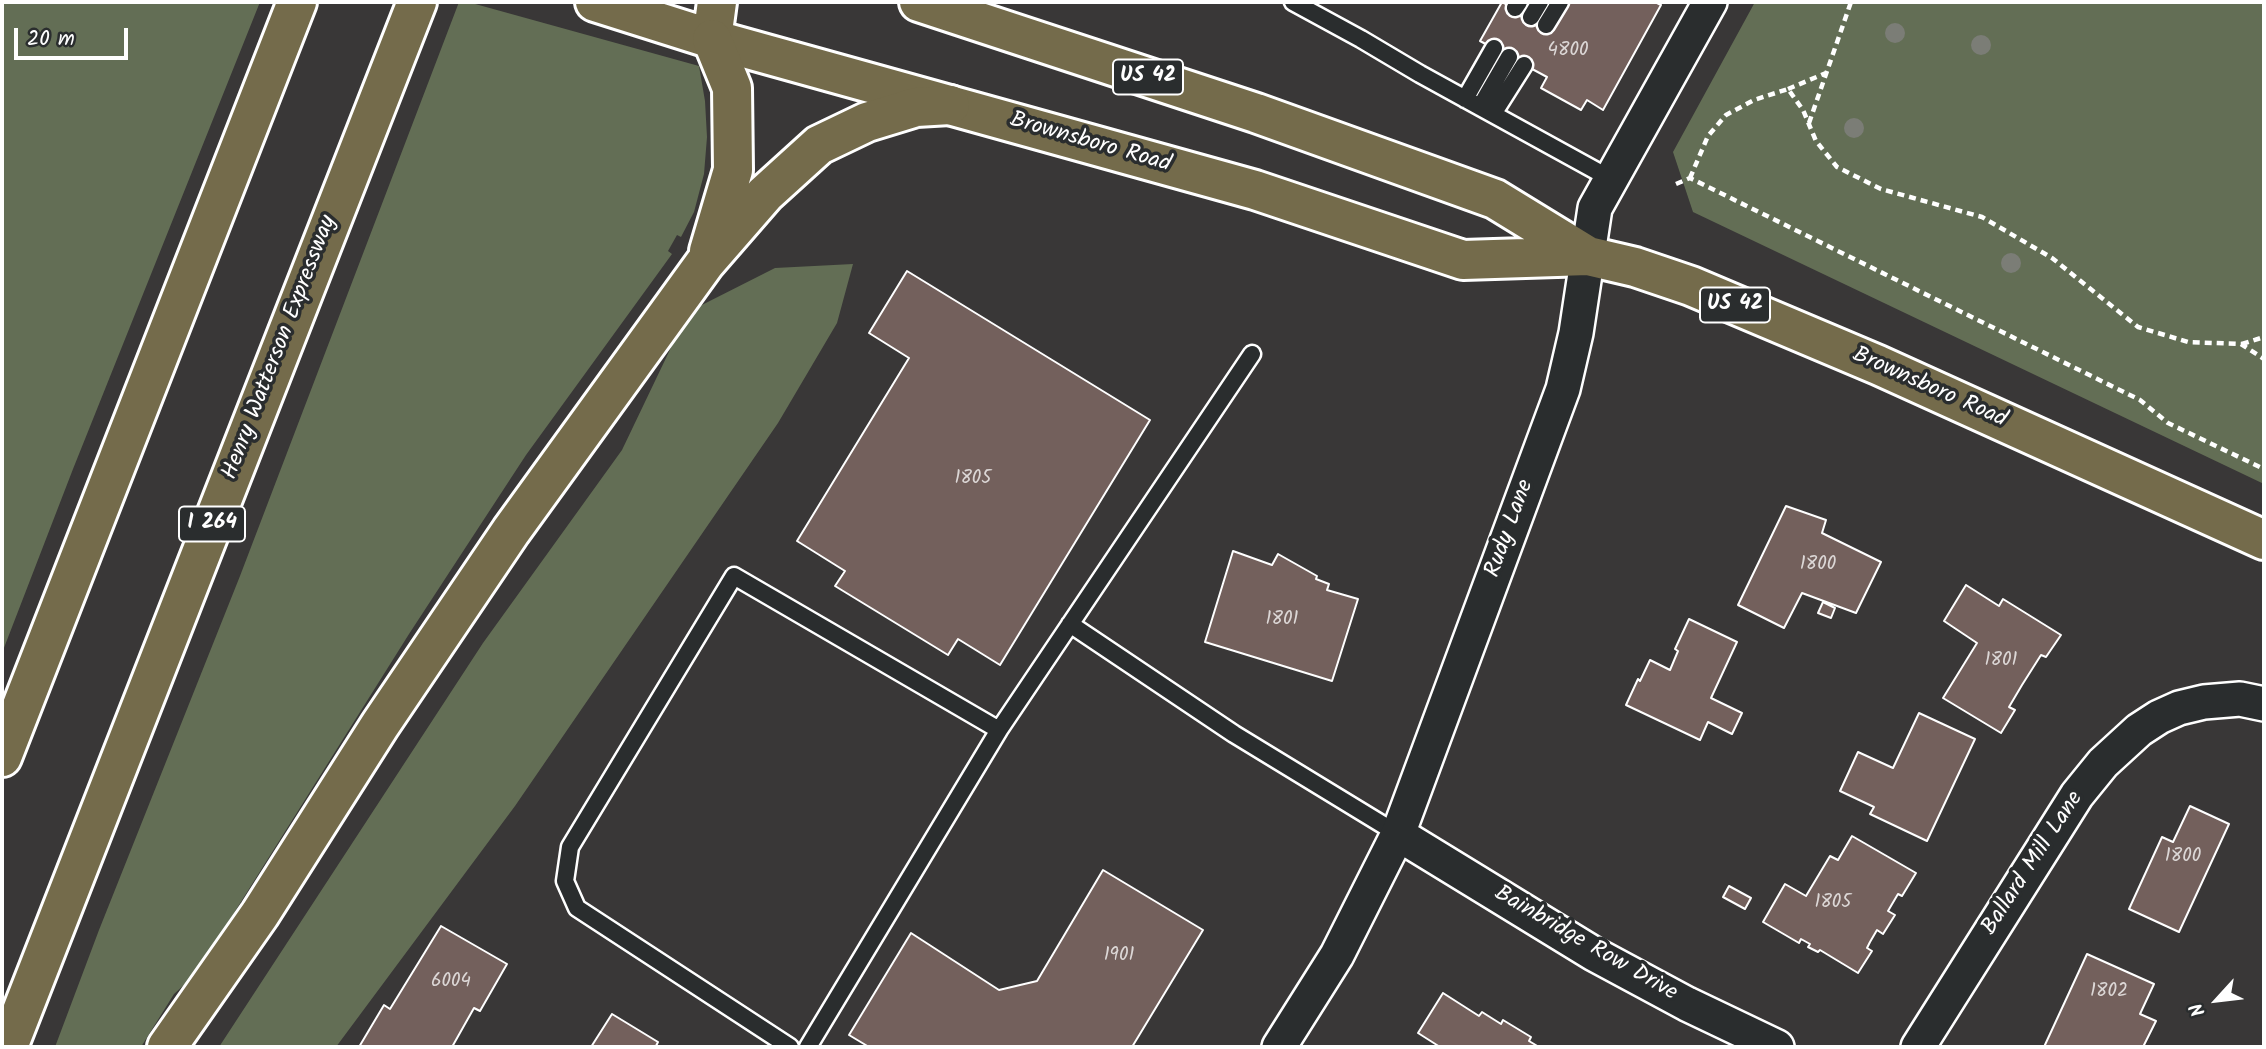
<!DOCTYPE html>
<html>
<head>
<meta charset="utf-8">
<style>
	body { margin:0 }
	#map { position:relative; width:2266px; height:1049px; overflow:hidden; background:#393737; font-family:Kalam,sans-serif }
	canvas { display:block }
	.frame { position:absolute; inset:0; border:4px solid #fff; pointer-events:none }
	.north { position:absolute; left:2182px; top:965px; width:70px; height:70px; -webkit-text-stroke:5px #2a2d2e; paint-order:stroke; rotate:243deg; font-size:19px; font-weight:700; line-height:28px; text-align:center; color:#fff }
	.north::after { content:''; display:block; margin:auto; width:24px; height:32px; background:#fff; clip-path:polygon(50% 0,100% 100%,50% 72%,0 100%) }
	.scale { position:absolute; left:14px; top:28px; width:114px; height:32px; box-sizing:border-box; border:4px solid #fff; border-top:0; padding-left:9px; font-size:21px; line-height:24px; white-space:nowrap; color:#fff; -webkit-text-stroke:5px #2a2d2e; paint-order:stroke }
</style>
</head>
<body>
<div id="map">
<canvas width="2266" height="1049"></canvas>
<div class="frame"></div>
<div class="north">N</div>
<div class="scale">20 m</div>
</div>
<script>
const ctx = document.querySelector('canvas').getContext('2d');
ctx.lineJoin = 'round';
function paint(path, color) { ctx.fillStyle = color; ctx.fill(path, 'evenodd'); }
const toPath = rows => new Path2D(rows.map(r => 'M' + r).join(''));
function stroke(path, color, width, dash) { ctx.strokeStyle = color; ctx.lineWidth = width; ctx.lineCap = dash ? 'butt' : 'round'; ctx.setLineDash(dash || []); ctx.stroke(path); }
function label(font, color, halo, rows, align = 'center') {
  ctx.font = font + ' Kalam,sans-serif'; ctx.lineWidth = 7; ctx.setLineDash([]); ctx.textBaseline = 'middle'; ctx.strokeStyle = halo; ctx.fillStyle = color; for (const [text, x, y, turn = 0] of rows) {
    ctx.save(); ctx.translate(x, y); ctx.rotate((+turn || 0) * Math.PI / 180); ctx.textAlign = isNaN(turn) ? turn : align; if (halo) ctx.strokeText(text, 0, 0); ctx.fillText(text, 0, 0); ctx.restore();
  }
}
paint(toPath([
	[2,2,260,2,73,469,2,653],
	[459,2,468,2,699,66,705,101,707,137,704,174,694,212,681,237,677,235,668,251,672,254,526,455,409,634,195,975,174,994,141,1047,55,1047,99,930,240,576],
	[1755,2,2264,2,2264,484,1693,212,1673,152],
	[853,264,837,323,778,423,515,806,336,1047,219,1047,483,643,622,450,688,312,775,268]
]), '#636e55');
const building = toPath([
	[1502,2,1546,25,1567,2,1655,2,1661,5,1603,110,1587,100,1581,110,1541,88,1547,77,1480,41,1502,2],
	[907,271,1150,420,1000,665,958,639,948,655,835,586,845,571,797,541,909,358,869,333,907,271],
	[1786,506,1826,520,1822,533,1881,562,1856,613,1802,593,1784,628,1738,605,1786,506],
	[1233,551,1272,565,1278,554,1317,576,1316,579,1329,584,1327,590,1358,599,1332,681,1205,642,1233,551],
	[1966,585,1999,606,2003,599,2061,635,2046,657,2041,655,2022,685,2009,707,2015,710,2001,733,1943,698,1977,643,1944,621,1966,585],
	[1823,602,1835,608,1831,618,1818,613,1823,602],
	[1689,619,1737,642,1711,698,1742,713,1732,734,1708,722,1700,740,1626,705,1638,679,1640,681,1650,660,1670,670,1678,651,1675,649,1689,619],
	[1919,713,1975,739,1927,841,1870,814,1874,807,1840,791,1858,752,1893,768,1919,713],
	[2190,806,2229,824,2179,932,2129,909,2162,837,2173,842,2190,806],
	[1852,836,1916,873,1902,896,1898,894,1888,911,1895,915,1883,934,1877,930,1870,942,1867,948,1872,951,1858,973,1820,950,1818,952,1808,947,1810,944,1801,939,1799,943,1763,922,1785,884,1806,896,1830,856,1838,860,1852,836],
	[1103,870,1203,930,1132,1047,869,1047,849,1035,911,933,999,990,1037,981,1103,870],
	[1729,886,1751,898,1745,909,1723,897,1729,886],
	[441,926,507,964,480,1011,474,1008,452,1047,359,1047,384,1005,390,1009,441,926],
	[2087,954,2154,984,2140,1014,2156,1021,2143,1047,2044,1047,2087,954],
	[1443,993,1479,1016,1482,1012,1501,1024,1503,1020,1531,1037,1529,1041,1539,1047,1440,1047,1418,1033,1443,993],
	[612,1014,658,1042,656,1046,657,1047,591,1047,612,1014]
]);
paint(building, '#73605c');
stroke(building, '#fff', 2);
const service = toPath([
	[1293,2,1361,39,1420,74,1611,179],
	[1515,8,1519,2],
	[1531,17,1540,2],
	[1546,25,1560,2],
	[1465,99,1494,48],
	[1480,107,1509,57],
	[1493,114,1524,65],
	[1070,624,1234,734,1398,834],
	[790,1047,577,908,565,881,570,847,734,576,999,730,1252,354],
	[808,1047,999,730]
]);
const minor = toPath([
	[1398,834,1594,954,1687,1004,1777,1047],
	[1279,1047,1337,955,1398,834,1563,389,1576,333,1595,208,1710,2],
	[1918,1047,2077,795,2103,763,2139,730,2159,717,2179,708,2204,702,2240,699,2264,704]
]);
const primary = toPath([
	[595,2,712,39,1255,190,1463,260,1588,256,1635,267,1691,286,1878,365,2264,540],
	[919,2,1256,113,1495,199,1588,256],
	[712,39,717,2]
]);
const motorway = toPath([
	[709,251,733,170,732,88,712,39],
	[2,757,297,2],
	[8,1047,417,2],
	[167,1047,260,914,380,725,511,531,705,263,765,194,819,145,867,122,916,107,950,105]
]);
stroke(service, '#fff', 21);
stroke(minor, '#fff', 38);
stroke(primary, '#fff', 44);
stroke(motorway, '#fff', 44);
stroke(toPath([
	[1788,89,1826,73],
	[1809,123,1851,2],
	[1690,178,1708,136,1726,115,1754,100,1788,89,1803,110,1816,141,1837,167,1881,189,1982,217,2052,258,2138,327,2188,342,2241,344,2264,359],
	[1676,184,1690,178,2140,400,2168,423,2264,469],
	[2242,344,2264,337]
]), '#fff', 4.5, [7, 5]);
stroke(service, '#2a2d2e', 16);
stroke(minor, '#2a2d2e', 33);
stroke(primary, '#746b4b', 38);
stroke(motorway, '#746b4b', 38);
ctx.fillStyle = '#7b7d76';
for (const [x, y] of [
	[1895,33],
	[1981,45],
	[1854,128],
	[2011,263]
]) { ctx.beginPath(); ctx.arc(x, y, 10, 0, 2 * Math.PI); ctx.fill(); }
label('19px', '#dcd7d6', null, [
	["4800",1568,52],
	["1805",973,480],
	["1800",1818,566],
	["1801",1282,621],
	["1801",2001,662],
	["1800",2183,858],
	["1805",1833,904],
	["1901",1119,957],
	["6004",451,983],
	["1802",2109,993]
]);
for (const [x, y, w] of [
	[1148,77,70],
	[1735,305,70],
	[212,524,66]
]) { const box = new Path2D(); box.roundRect(x - w / 2, y - 17.5, w, 35, 5); ctx.fillStyle = '#2a2d2e'; ctx.fill(box); stroke(box, '#fff', 2); }
label('bold 21px', '#fff', null, [
	["US 42",1148,77],
	["US 42",1735,305],
	["I 264",212,524]
]);
label('23px', '#fff', '#2a2d2e', [
	["Brownsboro Road",1090,144,16],
	["Henry Watterson Expressway",281,348,-69],
	["Brownsboro Road",1929,389,24],
	["Rudy Lane",1511,529,-70],
	["Ballard Mill Lane",2034,864,-57],
	["Bainbridge Row Drive",1585,945,30]
]);
</script>
</body>
</html>
